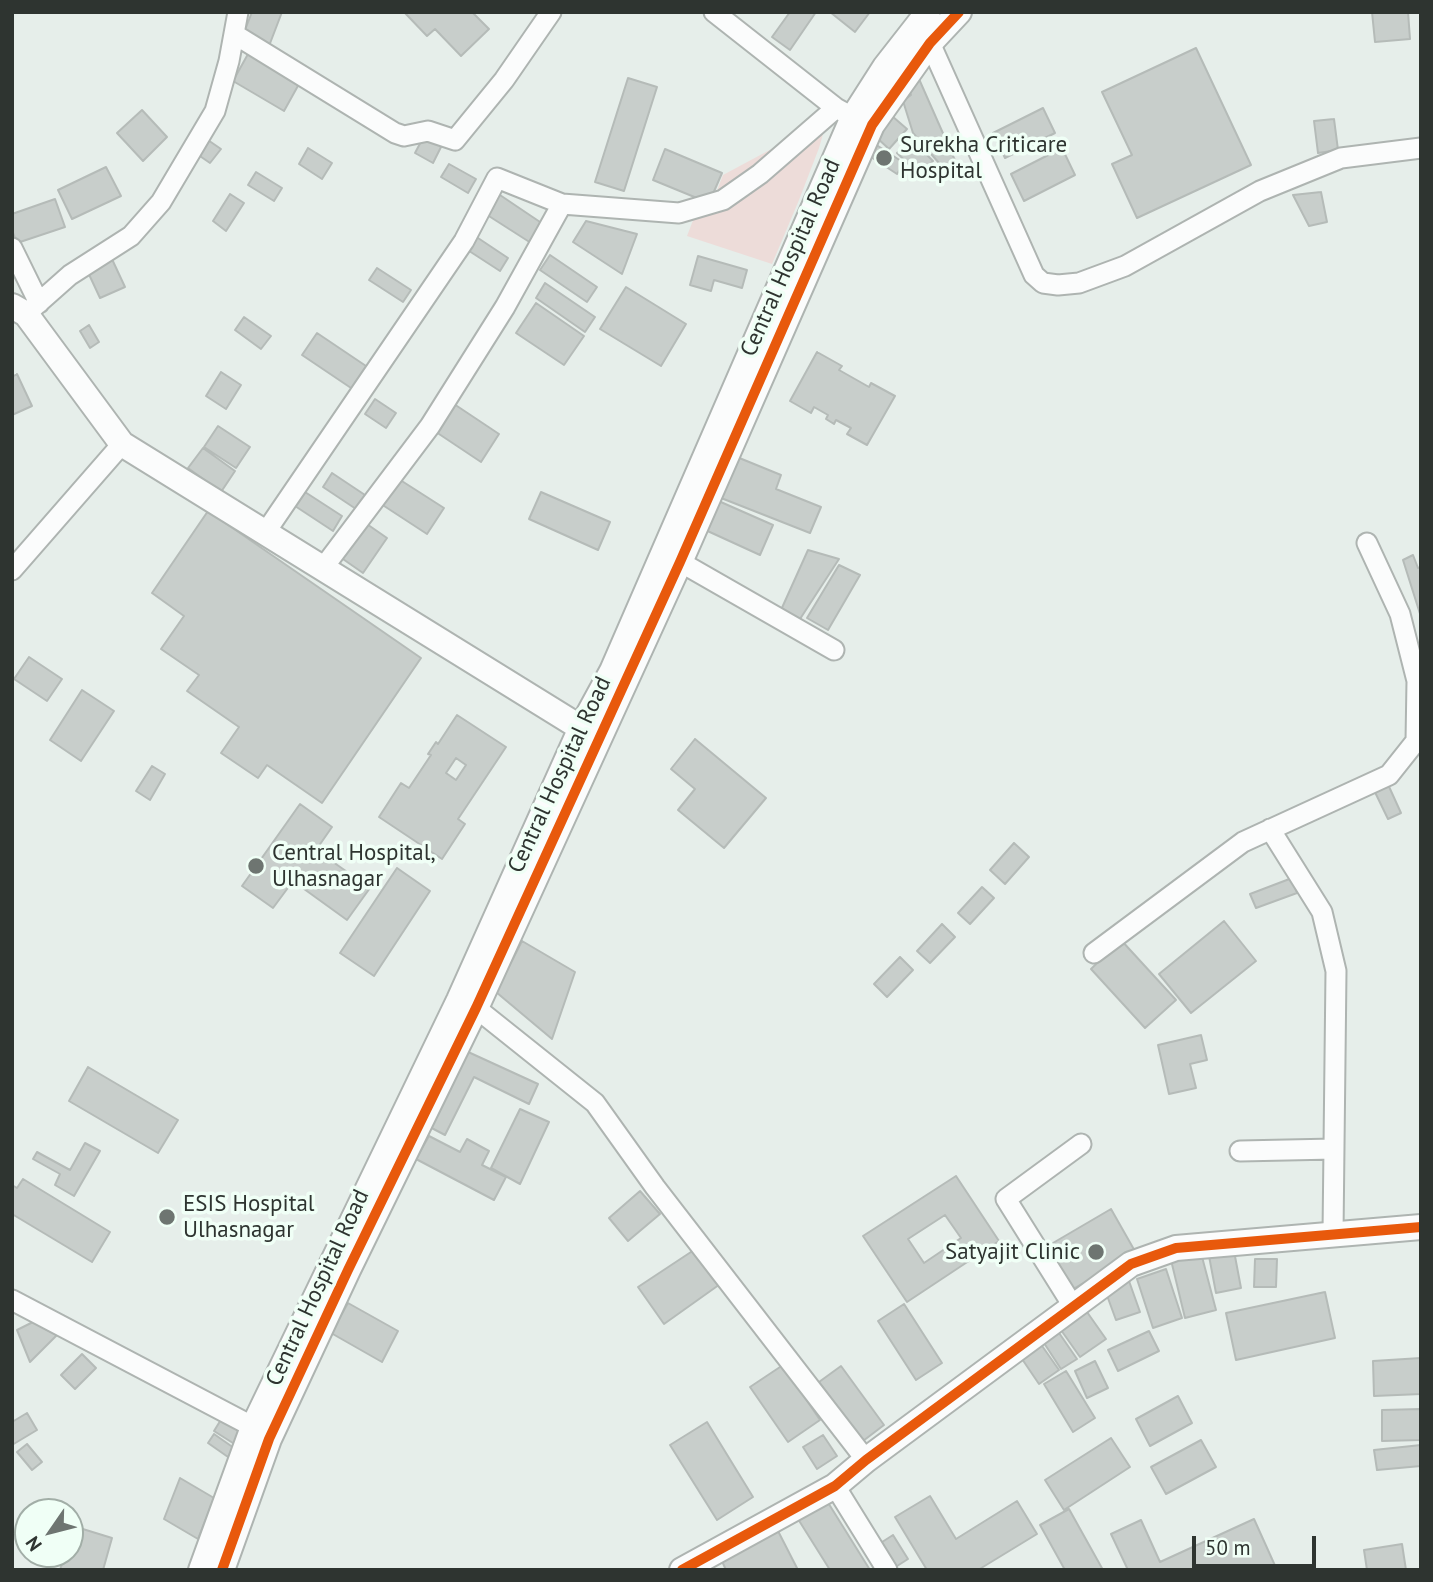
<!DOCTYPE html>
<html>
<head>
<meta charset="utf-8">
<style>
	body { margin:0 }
	#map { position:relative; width:1433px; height:1582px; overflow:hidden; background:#e6eeea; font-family:"PT Sans",sans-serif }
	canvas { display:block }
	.frame { position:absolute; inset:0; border:14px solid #2e3430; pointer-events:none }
	.north { position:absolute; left:14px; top:1498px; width:70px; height:70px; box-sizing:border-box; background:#f0fff6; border:2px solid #a2aea7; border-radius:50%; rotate:235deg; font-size:19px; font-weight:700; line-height:28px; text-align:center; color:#2e3430 }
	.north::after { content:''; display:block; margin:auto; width:24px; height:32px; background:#6e7571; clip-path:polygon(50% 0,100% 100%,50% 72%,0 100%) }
	.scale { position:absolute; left:1192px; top:1536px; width:124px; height:32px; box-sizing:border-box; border:4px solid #2e3430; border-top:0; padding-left:9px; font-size:21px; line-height:24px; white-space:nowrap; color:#2e3430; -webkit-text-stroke:5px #f0fff6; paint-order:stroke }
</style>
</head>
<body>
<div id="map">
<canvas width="1433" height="1582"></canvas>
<div class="frame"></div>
<div class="north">N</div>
<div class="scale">50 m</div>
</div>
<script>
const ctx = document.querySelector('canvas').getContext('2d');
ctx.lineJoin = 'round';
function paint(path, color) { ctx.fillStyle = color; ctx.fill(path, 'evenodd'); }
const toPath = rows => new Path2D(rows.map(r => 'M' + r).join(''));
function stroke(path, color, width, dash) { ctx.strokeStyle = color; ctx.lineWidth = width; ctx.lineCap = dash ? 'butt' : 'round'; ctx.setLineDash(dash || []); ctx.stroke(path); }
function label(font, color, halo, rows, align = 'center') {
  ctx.font = font + ' "PT Sans",sans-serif'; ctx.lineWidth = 7; ctx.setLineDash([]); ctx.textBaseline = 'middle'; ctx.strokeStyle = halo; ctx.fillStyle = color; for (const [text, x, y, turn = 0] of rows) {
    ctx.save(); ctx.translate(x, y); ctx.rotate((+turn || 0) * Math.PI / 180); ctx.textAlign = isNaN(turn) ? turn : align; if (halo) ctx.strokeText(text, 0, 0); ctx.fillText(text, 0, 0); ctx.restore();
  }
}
paint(toPath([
	[825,127,819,148,799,200,772,264,687,236,700,202,711,206,723,175,792,138]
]), '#eddcd9');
const building = toPath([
	[252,12,282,12,269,46,243,35,252,12],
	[404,12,472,12,489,29,461,56,435,29,427,36,404,12],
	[790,12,816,12,790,50,772,37,790,12],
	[830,12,870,12,855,32,830,12],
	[1372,12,1408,12,1410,39,1375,42,1372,12],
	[1196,48,1251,165,1137,218,1112,164,1132,155,1102,92,1196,48],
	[248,54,299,84,284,111,233,81,248,54],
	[628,78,657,87,624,191,595,182,628,78],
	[919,79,957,165,945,170,913,133,903,101,911,95,906,84,919,79],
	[1043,108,1055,133,1005,158,993,133,1043,108],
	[142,110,167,137,143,161,117,133,142,110],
	[892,116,907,129,889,149,875,136,892,116],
	[1334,119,1338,150,1318,153,1314,121,1334,119],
	[425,134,443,143,433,163,415,153,425,134],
	[205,138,221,149,210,163,194,152,205,138],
	[911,139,933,161,920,175,897,153,911,139],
	[875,144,904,163,897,174,868,155,875,144],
	[308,148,332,163,322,179,299,164,308,148],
	[1062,148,1075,175,1024,201,1011,174,1062,148],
	[665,149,722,173,709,203,653,180,665,149],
	[449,164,476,179,468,193,441,177,449,164],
	[106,167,121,196,72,219,58,190,106,167],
	[256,172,282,188,274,201,248,185,256,172],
	[494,191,543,224,531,243,481,211,494,191],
	[1321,192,1327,222,1309,226,1293,195,1321,192],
	[230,194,244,203,226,231,213,221,230,194],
	[55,199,65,227,17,243,12,230,12,214,55,199],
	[586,221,637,234,622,274,573,242,586,221],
	[472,234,508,258,500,271,463,247,472,234],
	[550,255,597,287,587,302,540,270,550,255],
	[698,256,747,270,742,288,714,280,711,291,690,285,698,256],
	[111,257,125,287,100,298,86,268,111,257],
	[377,268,411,290,403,302,369,280,377,268],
	[545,283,595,317,585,332,536,298,545,283],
	[626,287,686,324,661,366,600,329,626,287],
	[536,303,584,336,564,365,516,333,536,303],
	[244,317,271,336,261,349,235,330,244,317],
	[89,325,99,342,90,348,80,331,89,325],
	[317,333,369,368,354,390,302,355,317,333],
	[817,352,842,366,839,370,869,387,871,383,895,396,867,445,847,434,851,428,836,420,834,424,826,419,828,415,814,407,811,413,790,401,817,352],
	[221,372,241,385,226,409,206,396,221,372],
	[17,374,32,406,12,415,12,377,17,374],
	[375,399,396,413,386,428,365,414,375,399],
	[451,402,499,434,481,462,433,430,451,402],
	[218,426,250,447,236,468,204,447,218,426],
	[203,448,235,471,221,492,188,468,203,448],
	[732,455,781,475,776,489,821,507,810,533,716,496,732,455],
	[332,473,368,497,359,511,323,487,332,473],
	[394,476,444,508,427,534,378,502,394,476],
	[305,492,342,516,333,531,295,506,305,492],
	[541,492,610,522,598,550,529,519,541,492],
	[714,499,773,525,760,555,701,528,714,499],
	[208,511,421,658,322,803,267,765,258,778,221,753,239,727,187,691,199,675,161,649,184,616,152,593,208,511],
	[364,522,387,538,363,573,340,557,364,522],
	[808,550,839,559,800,619,781,610,808,550],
	[1413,555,1418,568,1421,567,1421,617,1403,560,1413,555],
	[839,565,860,575,828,630,807,618,839,565],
	[29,657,62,679,47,701,14,679,29,657],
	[82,690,114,711,81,761,50,740,82,690],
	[457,715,506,747,458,819,465,824,442,859,379,817,401,783,409,788,431,755,428,754,436,742,438,744,457,715],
	[456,758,466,765,456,780,446,773,456,758],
	[695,739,766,798,724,848,678,810,695,789,671,769,695,739],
	[152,766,165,774,150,800,136,791,152,766],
	[1386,780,1401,813,1388,819,1372,786,1386,780],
	[300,804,332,827,316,850,370,888,347,920,293,881,273,908,242,886,300,804],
	[1014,843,1029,857,1005,884,990,870,1014,843],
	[397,868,430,891,374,976,340,953,397,868],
	[1292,878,1297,893,1256,908,1250,894,1292,878],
	[982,887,994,898,970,924,958,913,982,887],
	[1224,921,1256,961,1191,1013,1159,974,1224,921],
	[942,924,955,937,930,963,917,951,942,924],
	[1121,940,1176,1000,1145,1028,1091,969,1121,940],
	[522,941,575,972,552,1039,496,992,522,941],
	[900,957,913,970,887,997,874,984,900,957],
	[1201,1035,1207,1060,1190,1064,1196,1088,1169,1094,1158,1045,1201,1035],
	[466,1051,538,1084,529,1104,474,1077,445,1135,424,1124,466,1051],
	[88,1067,178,1120,158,1153,69,1101,88,1067],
	[520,1109,549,1122,520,1184,491,1168,520,1109],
	[429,1136,460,1152,467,1139,489,1151,482,1165,506,1177,494,1200,416,1159,429,1136],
	[85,1143,100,1151,74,1196,55,1185,60,1174,33,1159,37,1152,70,1170,85,1143],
	[956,1176,999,1241,907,1302,863,1236,956,1176],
	[945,1215,961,1238,924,1263,908,1239,945,1215],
	[23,1179,110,1232,92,1262,12,1214,12,1185,17,1188,23,1179],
	[640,1191,660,1214,628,1241,609,1218,640,1191],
	[1111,1209,1136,1253,1066,1293,1041,1250,1111,1209],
	[697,1248,723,1282,664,1324,638,1287,697,1248],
	[1234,1251,1241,1288,1216,1293,1209,1256,1234,1251],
	[1201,1253,1216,1310,1185,1318,1171,1260,1201,1253],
	[1255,1259,1277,1259,1276,1287,1254,1287,1255,1259],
	[1166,1269,1182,1318,1153,1328,1137,1279,1166,1269],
	[1129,1281,1140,1312,1116,1320,1105,1290,1129,1281],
	[1325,1292,1335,1338,1236,1360,1226,1313,1325,1292],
	[348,1303,398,1331,382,1362,331,1333,348,1303],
	[904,1304,942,1363,916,1380,878,1321,904,1304],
	[1087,1312,1106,1339,1080,1357,1061,1330,1087,1312],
	[33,1322,57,1335,30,1362,17,1330,33,1322],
	[1057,1330,1077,1359,1061,1369,1042,1340,1057,1330],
	[1149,1331,1159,1351,1118,1371,1108,1350,1149,1331],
	[1040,1343,1059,1370,1039,1384,1020,1356,1040,1343],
	[82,1354,96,1368,75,1389,61,1375,82,1354],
	[1421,1358,1421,1394,1374,1396,1373,1361,1421,1358],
	[1095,1361,1108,1388,1087,1398,1075,1371,1095,1361],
	[783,1365,820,1420,788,1442,750,1387,783,1365],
	[841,1366,884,1425,863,1441,819,1382,841,1366],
	[1066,1371,1095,1418,1073,1432,1044,1384,1066,1371],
	[1178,1396,1192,1423,1150,1446,1136,1419,1178,1396],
	[1421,1409,1421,1440,1382,1441,1382,1410,1421,1409],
	[27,1413,37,1430,12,1445,12,1422,27,1413],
	[222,1418,244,1432,236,1445,214,1431,222,1418],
	[707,1422,753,1497,717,1520,670,1445,707,1422],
	[214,1434,234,1448,228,1457,208,1443,214,1434],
	[823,1435,837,1456,817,1469,803,1447,823,1435],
	[1111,1438,1130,1467,1064,1510,1045,1480,1111,1438],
	[1201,1440,1216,1467,1166,1494,1151,1467,1201,1440],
	[27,1444,42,1462,32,1470,17,1452,27,1444],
	[1421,1445,1421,1466,1377,1470,1374,1450,1421,1445],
	[180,1478,214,1498,198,1539,164,1519,180,1478],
	[930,1496,956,1539,1017,1501,1037,1534,978,1570,927,1570,895,1517,930,1496],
	[827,1501,870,1570,830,1570,798,1519,827,1501],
	[1069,1509,1103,1570,1065,1570,1040,1525,1069,1509],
	[1254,1519,1277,1570,1128,1570,1111,1534,1141,1520,1160,1562,1254,1519],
	[73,1526,112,1538,103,1570,60,1570,65,1554,70,1554,70,1537,73,1526],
	[777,1529,798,1570,726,1570,721,1559,777,1529],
	[893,1535,908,1559,894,1568,879,1544,893,1535],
	[1402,1544,1406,1570,1367,1570,1364,1550,1402,1544]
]);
paint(building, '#c8cecb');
stroke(building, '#b5bbb8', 2);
const minor = toPath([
	[714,12,836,108,847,114],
	[234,34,395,133,404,136,428,131,455,140,504,80,551,12],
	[930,43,1034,275,1043,283,1058,285,1079,283,1125,266,1260,191,1341,158,1421,148],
	[12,248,39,303],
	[26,314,70,275,131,236,161,202,215,111,229,61,238,12],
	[265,533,464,241,497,178,562,204,679,213,723,200,760,174,836,108],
	[668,555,834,650],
	[323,568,430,426,505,307,562,204],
	[12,570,122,444],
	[1270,829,1322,912,1336,971,1333,1234],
	[1094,953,1243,842,1389,775,1416,741,1417,681,1400,614,1367,543],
	[463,1002,476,1008,595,1103,655,1187,866,1460],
	[1240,1151,1334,1149],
	[12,1300,263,1432],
	[1073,1306,1006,1199,1081,1144],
	[835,1486,887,1570]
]);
const tertiary = toPath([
	[12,306,26,314,122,444,581,728,597,734],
	[201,1570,253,1427,459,1000,581,728,612,671,853,117,885,67,928,12],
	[222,1570,269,1439,348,1270,476,1008,680,562,872,125,930,43,959,12],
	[682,1570,835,1486,866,1460,1131,1264,1176,1248,1421,1227]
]);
stroke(minor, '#aeb4b1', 23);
stroke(tertiary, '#aeb4b1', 28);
stroke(minor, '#fbfcfc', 19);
stroke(tertiary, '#fbfcfc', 24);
stroke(toPath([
	[222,1570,269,1439,348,1270,476,1008,680,562,872,125,930,43,959,12],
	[682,1570,835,1486,866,1460,1131,1264,1176,1248,1421,1227]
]), '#e8590c', 10);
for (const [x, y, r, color] of [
	[884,158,9,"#6e7571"],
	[256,866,9,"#6e7571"],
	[167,1217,9,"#6e7571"],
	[1096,1252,9,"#6e7571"]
]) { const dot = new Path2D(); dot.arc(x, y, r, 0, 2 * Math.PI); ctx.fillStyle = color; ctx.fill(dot); stroke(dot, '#f0fff6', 2.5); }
label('23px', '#2e3430', '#f0fff6', [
	["Surekha Criticare",900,145],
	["Hospital",900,171],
	["Central Hospital,",272,853],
	["Ulhasnagar",272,879],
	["ESIS Hospital",183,1204],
	["Ulhasnagar",183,1230],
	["Satyajit Clinic",1080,1252,"right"]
], 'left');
label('23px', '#2e3430', '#f0fff6', [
	["Central Hospital Road",791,258,-66],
	["Central Hospital Road",560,775,-65],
	["Central Hospital Road",318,1288,-65]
]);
</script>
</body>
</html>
